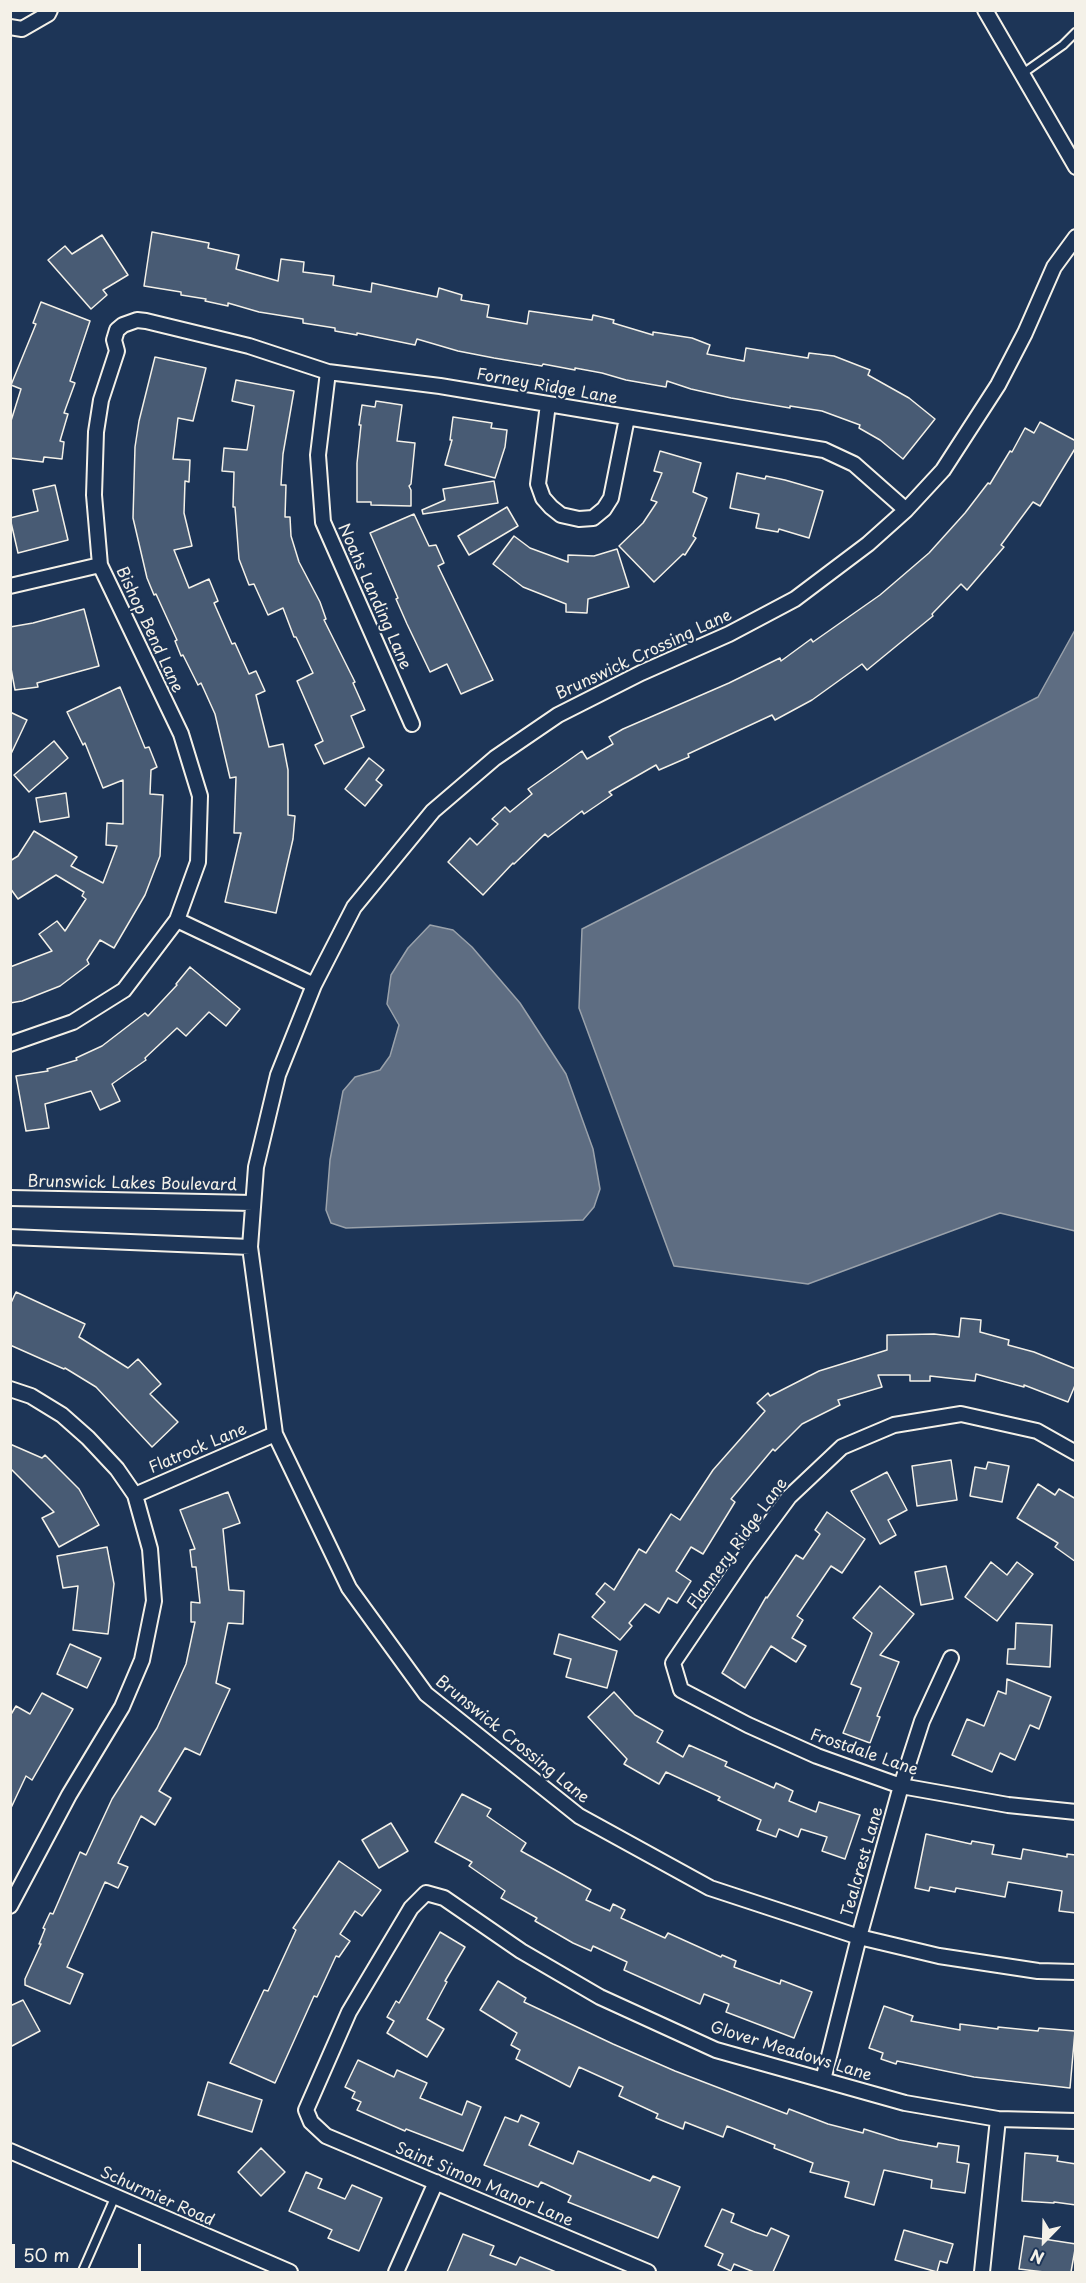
<!DOCTYPE html>
<html>
<head>
<meta charset="utf-8">
<style>
	body { margin:0 }
	#map { position:relative; width:1086px; height:2283px; overflow:hidden; background:#1d3557; font-family:"Playpen Sans",sans-serif }
	canvas { display:block }
	.frame { position:absolute; inset:0; border:12px solid #f4f1e8; pointer-events:none }
	.north { position:absolute; left:1014px; top:2211px; width:60px; height:60px; -webkit-text-stroke:4px #1d3557; paint-order:stroke; rotate:203deg; font-size:16px; font-weight:700; line-height:24px; text-align:center; color:#f4f1e8 }
	.north::after { content:''; display:block; margin:auto; width:21px; height:27px; background:#f4f1e8; clip-path:polygon(50% 0,100% 100%,50% 72%,0 100%) }
	.scale { position:absolute; left:12px; top:2244px; width:129px; height:27px; box-sizing:border-box; border:3px solid #f4f1e8; border-top:0; padding-left:8px; font-size:18px; line-height:21px; white-space:nowrap; color:#f4f1e8; -webkit-text-stroke:4px #1d3557; paint-order:stroke }
</style>
</head>
<body>
<div id="map">
<canvas width="1086" height="2283"></canvas>
<div class="frame"></div>
<div class="north">N</div>
<div class="scale">50 m</div>
</div>
<script>
const ctx = document.querySelector('canvas').getContext('2d');
ctx.lineJoin = 'round';
function paint(path, color) { ctx.fillStyle = color; ctx.fill(path, 'evenodd'); }
const toPath = rows => new Path2D(rows.map(r => 'M' + r).join(''));
function stroke(path, color, width, dash) { ctx.strokeStyle = color; ctx.lineWidth = width; ctx.lineCap = dash ? 'butt' : 'round'; ctx.setLineDash(dash || []); ctx.stroke(path); }
function label(font, color, halo, rows, align = 'center') {
  ctx.font = font + ' "Playpen Sans",sans-serif'; ctx.lineWidth = 4.5; ctx.setLineDash([]); ctx.textBaseline = 'middle'; ctx.strokeStyle = halo; ctx.fillStyle = color; for (const [text, x, y, turn = 0] of rows) {
    ctx.save(); ctx.translate(x, y); ctx.rotate((+turn || 0) * Math.PI / 180); ctx.textAlign = isNaN(turn) ? turn : align; if (halo) ctx.strokeText(text, 0, 0); ctx.fillText(text, 0, 0); ctx.restore();
  }
}
const water = toPath([
	[1075,630,1075,1231,1000,1213,808,1284,674,1266,579,1008,582,929,1038,697,1075,630],
	[430,925,453,930,472,947,520,1003,566,1074,593,1149,600,1189,594,1207,583,1220,346,1228,331,1223,326,1210,330,1160,343,1091,355,1077,380,1070,390,1056,399,1025,387,1004,391,975,408,948,430,925]
]);
paint(water, '#5e6d82');
stroke(water, '#9aa2ab', 1.5);
const building = toPath([
	[152,232,209,243,208,248,239,255,236,269,278,281,281,259,304,262,303,272,334,276,333,285,371,292,372,283,437,297,439,288,462,295,461,300,489,305,487,317,527,324,529,311,592,320,593,315,614,320,613,323,653,335,653,332,692,338,710,345,707,354,744,361,746,348,808,358,809,353,834,356,870,370,868,375,909,398,935,419,903,459,880,440,859,428,860,425,822,411,790,406,790,408,731,398,691,389,667,381,666,387,626,380,602,373,575,368,575,370,543,364,542,366,494,358,458,351,417,339,415,345,357,333,357,335,335,331,335,328,303,323,303,319,259,312,228,303,228,306,205,301,206,299,181,295,181,292,144,286,152,232],
	[102,235,128,275,103,290,107,295,91,309,48,260,65,246,72,254,102,235],
	[41,302,90,321,70,381,75,383,64,413,68,414,60,441,64,442,62,459,44,457,43,462,10,458,10,424,21,389,11,385,36,324,33,323,41,302],
	[155,357,206,368,193,421,178,418,173,459,190,460,189,482,185,481,184,513,192,546,174,550,189,588,209,579,218,601,214,603,232,644,235,643,249,674,256,671,265,691,256,695,269,747,283,744,288,770,288,815,295,816,293,839,276,913,225,902,241,833,234,833,236,777,230,778,215,714,201,683,198,685,183,655,181,656,175,641,177,640,156,594,154,595,147,578,133,518,135,447,139,421,155,357],
	[236,380,294,391,283,454,281,485,286,485,285,517,290,517,291,536,299,562,320,602,326,619,324,620,355,682,353,683,365,710,351,716,364,747,324,764,315,745,323,741,297,681,313,673,296,637,294,637,283,608,268,615,254,584,249,585,239,559,235,507,233,507,234,472,222,471,224,448,247,450,254,406,232,401,236,380],
	[376,401,402,405,397,441,415,443,411,484,409,486,411,490,411,506,371,505,371,502,357,502,357,463,361,425,359,425,362,405,375,407,376,401],
	[453,417,492,423,491,428,507,430,505,447,495,478,445,465,452,440,450,440,453,417],
	[1040,422,1076,441,1076,447,1040,506,1033,502,1001,545,1004,547,967,590,961,584,932,614,933,616,867,670,862,664,812,700,775,720,772,715,688,754,689,757,659,770,656,765,609,792,612,795,584,814,582,811,548,837,545,834,514,864,513,863,483,895,448,862,470,838,477,845,498,824,492,819,505,807,510,812,532,794,528,789,582,751,587,759,613,744,609,737,623,729,729,683,780,658,781,661,811,639,813,642,880,595,929,553,965,513,988,483,990,484,1010,451,1012,452,1025,428,1034,433,1040,422],
	[660,451,701,463,693,492,707,498,693,536,696,538,685,555,683,554,654,582,619,546,643,523,657,502,651,500,662,473,654,471,660,451],
	[737,473,765,479,766,476,785,480,823,491,809,538,779,529,778,532,756,528,759,514,730,508,737,473],
	[494,481,498,503,423,514,422,510,445,500,443,489,494,481],
	[55,485,68,540,18,553,10,518,38,511,33,490,55,485],
	[507,507,518,526,469,555,458,536,507,507],
	[414,514,429,546,436,545,444,563,438,566,493,680,461,694,447,664,430,672,407,624,396,599,398,598,370,533,414,514],
	[514,536,530,548,568,562,568,555,594,556,617,549,629,587,588,599,587,613,566,612,566,604,523,587,493,564,514,536],
	[84,609,99,666,37,683,38,687,15,690,10,663,10,627,33,623,84,609],
	[120,687,145,748,149,747,157,767,151,770,150,794,163,795,160,856,145,895,114,948,100,940,87,960,89,964,60,986,22,1001,10,1003,10,967,52,951,39,934,57,921,65,931,86,899,82,896,84,892,56,875,18,899,10,888,10,861,18,856,34,831,77,857,71,866,103,883,117,846,106,845,107,823,123,824,123,780,103,788,85,743,83,745,67,712,120,687],
	[10,712,27,720,10,756,10,712],
	[54,741,68,758,29,792,14,775,54,741],
	[369,758,384,770,376,780,382,785,365,806,345,789,369,758],
	[66,793,69,817,40,822,36,798,66,793],
	[190,967,240,1009,226,1026,209,1012,186,1036,177,1028,145,1058,146,1060,112,1084,120,1101,100,1110,91,1091,45,1104,49,1128,26,1131,16,1076,48,1071,47,1069,77,1060,76,1058,102,1046,145,1013,148,1016,177,985,176,984,190,967],
	[16,1292,85,1324,79,1337,128,1368,138,1359,161,1384,150,1394,178,1422,152,1447,96,1387,65,1368,64,1369,10,1345,10,1305,16,1292],
	[961,1318,981,1320,980,1332,1009,1340,1008,1345,1034,1352,1076,1369,1076,1383,1068,1402,1024,1385,1024,1387,976,1374,975,1381,930,1376,930,1381,910,1381,910,1375,878,1375,882,1387,838,1400,840,1405,802,1424,775,1451,773,1449,731,1499,735,1502,703,1554,691,1547,676,1571,691,1581,677,1603,668,1598,659,1613,645,1604,629,1623,632,1626,620,1640,592,1617,605,1602,596,1594,605,1583,614,1590,639,1549,646,1553,671,1514,680,1520,713,1470,765,1411,757,1403,768,1393,770,1396,819,1371,887,1350,887,1335,934,1334,959,1337,961,1318],
	[10,1444,42,1458,45,1455,79,1489,99,1525,59,1547,42,1518,54,1512,10,1468,10,1444],
	[951,1460,957,1500,917,1506,912,1466,951,1460],
	[988,1462,1009,1466,1002,1502,970,1496,975,1467,986,1469,988,1462],
	[887,1472,907,1510,888,1520,896,1535,880,1544,851,1491,887,1472],
	[1038,1484,1055,1495,1059,1489,1076,1499,1076,1562,1055,1547,1058,1543,1017,1518,1038,1484],
	[228,1492,240,1523,223,1529,229,1590,244,1591,243,1624,228,1623,216,1683,230,1689,200,1755,185,1748,159,1791,171,1798,155,1825,141,1816,118,1863,128,1867,118,1888,105,1882,67,1967,83,1974,70,2004,25,1985,25,1979,41,1944,39,1944,45,1929,43,1928,50,1913,53,1914,80,1852,86,1855,112,1799,157,1728,186,1664,195,1622,191,1622,191,1602,200,1603,196,1567,192,1567,190,1550,195,1549,180,1510,228,1492],
	[827,1512,865,1539,842,1573,831,1566,797,1616,803,1620,792,1638,806,1646,796,1662,771,1646,745,1688,722,1673,766,1597,767,1598,796,1555,803,1559,820,1534,815,1530,827,1512],
	[107,1547,114,1584,108,1634,73,1630,78,1586,63,1588,57,1556,107,1547],
	[991,1562,1007,1575,1017,1562,1033,1574,997,1621,965,1597,991,1562],
	[946,1566,953,1599,921,1605,915,1572,946,1566],
	[880,1586,914,1614,880,1655,899,1662,877,1716,880,1717,870,1743,843,1733,861,1688,851,1684,872,1633,853,1618,880,1586],
	[1016,1623,1052,1625,1050,1667,1007,1664,1008,1649,1015,1649,1016,1623],
	[559,1634,617,1651,607,1688,566,1677,571,1659,554,1654,559,1634],
	[70,1644,101,1658,87,1688,57,1674,70,1644],
	[1007,1679,1051,1697,1039,1729,1030,1725,1015,1760,1000,1753,992,1772,952,1755,967,1719,984,1726,998,1691,1006,1694,1007,1679],
	[614,1692,635,1715,663,1731,657,1742,683,1757,689,1745,727,1762,725,1766,774,1788,776,1783,793,1791,789,1801,816,1812,819,1802,860,1815,845,1859,822,1851,827,1837,801,1829,798,1837,779,1829,776,1837,757,1830,761,1820,718,1800,720,1797,666,1772,659,1784,624,1764,627,1759,588,1717,614,1692],
	[42,1693,73,1709,32,1780,26,1776,10,1810,10,1716,16,1706,30,1714,42,1693],
	[462,1794,491,1809,487,1816,526,1843,521,1851,591,1890,586,1900,610,1911,613,1904,625,1910,621,1918,665,1938,668,1933,721,1957,722,1955,736,1961,734,1967,780,1984,781,1980,812,1992,794,2038,726,2012,729,2004,704,1994,700,2004,624,1970,627,1962,593,1946,591,1951,573,1943,535,1921,537,1918,501,1898,505,1891,469,1866,472,1862,435,1842,462,1794],
	[391,1823,408,1851,379,1868,362,1840,391,1823],
	[926,1834,971,1844,972,1841,994,1845,992,1854,1021,1859,1023,1849,1067,1857,1067,1854,1076,1855,1076,1913,1059,1911,1062,1891,1008,1882,1005,1897,956,1888,955,1892,930,1887,929,1891,915,1888,926,1834],
	[339,1861,381,1890,362,1916,355,1911,340,1934,350,1941,339,1957,336,1956,317,1997,314,1996,275,2083,230,2063,264,1990,268,1991,296,1930,293,1928,339,1861],
	[440,1932,465,1947,445,1981,447,1982,427,2019,444,2029,427,2057,387,2033,394,2021,387,2017,396,2001,399,2003,440,1932],
	[498,1981,526,1998,524,2002,613,2044,675,2071,787,2114,789,2109,828,2124,863,2133,864,2129,899,2140,937,2147,938,2143,959,2146,957,2162,969,2164,965,2193,931,2188,932,2180,884,2170,874,2205,845,2197,849,2182,810,2172,813,2163,774,2148,775,2145,727,2126,723,2137,685,2122,683,2129,656,2118,658,2114,619,2096,623,2087,579,2067,570,2087,516,2059,520,2050,511,2045,517,2033,480,2010,498,1981],
	[23,2000,40,2031,10,2047,10,2006,23,2000],
	[884,2006,913,2016,911,2021,960,2030,960,2024,998,2029,998,2027,1038,2031,1039,2028,1075,2031,1070,2088,974,2077,897,2061,896,2064,881,2059,883,2053,869,2048,884,2006],
	[358,2060,394,2077,397,2070,427,2083,420,2098,462,2115,467,2101,481,2107,463,2151,406,2129,405,2131,357,2110,361,2102,352,2098,355,2092,345,2087,358,2060],
	[208,2082,262,2100,252,2132,198,2115,208,2082],
	[521,2115,539,2123,529,2145,573,2164,578,2151,650,2181,653,2176,680,2187,658,2238,568,2202,571,2196,541,2182,538,2187,484,2165,505,2117,518,2122,521,2115],
	[261,2148,285,2172,261,2196,238,2172,261,2148],
	[1025,2153,1058,2156,1057,2161,1076,2164,1076,2205,1054,2202,1054,2203,1022,2201,1025,2153],
	[306,2172,322,2179,318,2188,345,2199,352,2185,382,2198,359,2251,328,2238,332,2230,289,2211,306,2172],
	[722,2209,734,2214,731,2222,755,2232,767,2236,771,2228,789,2236,773,2272,754,2272,734,2264,731,2271,718,2265,723,2254,705,2246,722,2209],
	[904,2230,953,2244,947,2263,940,2261,937,2272,895,2260,904,2230],
	[463,2234,494,2246,490,2255,516,2265,520,2257,556,2272,447,2272,463,2234],
	[1024,2236,1076,2244,1071,2272,1044,2272,1019,2269,1024,2236]
]);
paint(building, '#485b74');
stroke(building, '#f4f1e8', 1.5);
const service = toPath([
	[1022,74,1063,45,1076,32],
	[82,2272,115,2197]
]);
const minor = toPath([
	[985,10,1076,167],
	[10,27,22,29,48,14,50,10],
	[1076,237,1054,267,1025,333,998,385,943,470,906,510,868,544,795,599,729,634,641,673,558,715,495,758,433,811,354,907,314,985,278,1075,256,1167,250,1247,275,1434,349,1588,426,1694,579,1816,710,1888,859,1937,939,1956,1038,1971,1076,1972],
	[328,372,318,455,323,522,412,724],
	[548,404,538,484,543,498,551,507,561,515,579,519,593,518,604,509,611,498,627,418],
	[10,586,100,565],
	[177,920,314,985],
	[10,1044,73,1022,124,990,177,920,198,862,200,796,181,734,100,565,94,495,96,432,101,400,117,351,114,340,117,330,123,325,137,320,146,321,249,346,328,372,440,386,824,450,854,464,906,510],
	[10,1198,253,1203],
	[10,1237,250,1247],
	[10,1389,31,1396,62,1415,88,1438,117,1469,135,1495,150,1549,154,1601,142,1660,122,1707,69,1795,10,1906],
	[1076,1453,1037,1431,961,1414,894,1425,842,1447,789,1497,744,1558,673,1663,681,1690,748,1725,817,1756,901,1786,1008,1805,1076,1812],
	[135,1495,275,1434],
	[823,2080,859,1937,901,1786,922,1721,951,1658],
	[10,2151,290,2272],
	[396,2272,436,2182],
	[648,2272,326,2136,311,2122,306,2110,349,2012,411,1908,426,1893,444,1898,521,1951,600,1997,716,2050,905,2103,998,2119,1076,2121],
	[982,2272,998,2119]
]);
stroke(service, '#f4f1e8', 11);
stroke(minor, '#f4f1e8', 18);
stroke(service, '#1d3557', 7);
stroke(minor, '#1d3557', 14);
label('16px', '#f4f1e8', '#1d3557', [
	["Forney Ridge Lane",547,387,10],
	["Noahs Landing Lane",374,597,66],
	["Bishop Bend Lane",149,630,65],
	["Brunswick Crossing Lane",644,655,-25],
	["Brunswick Lakes Boulevard",132,1184,1],
	["Flatrock Lane",198,1449,-23],
	["Flannery Ridge Lane",738,1544,-54],
	["Brunswick Crossing Lane",512,1740,39],
	["Frostdale Lane",864,1753,19],
	["Tealcrest Lane",863,1862,-74],
	["Glover Meadows Lane",791,2052,17],
	["Saint Simon Manor Lane",484,2185,23],
	["Schurmier Road",157,2197,24]
]);
</script>
</body>
</html>
